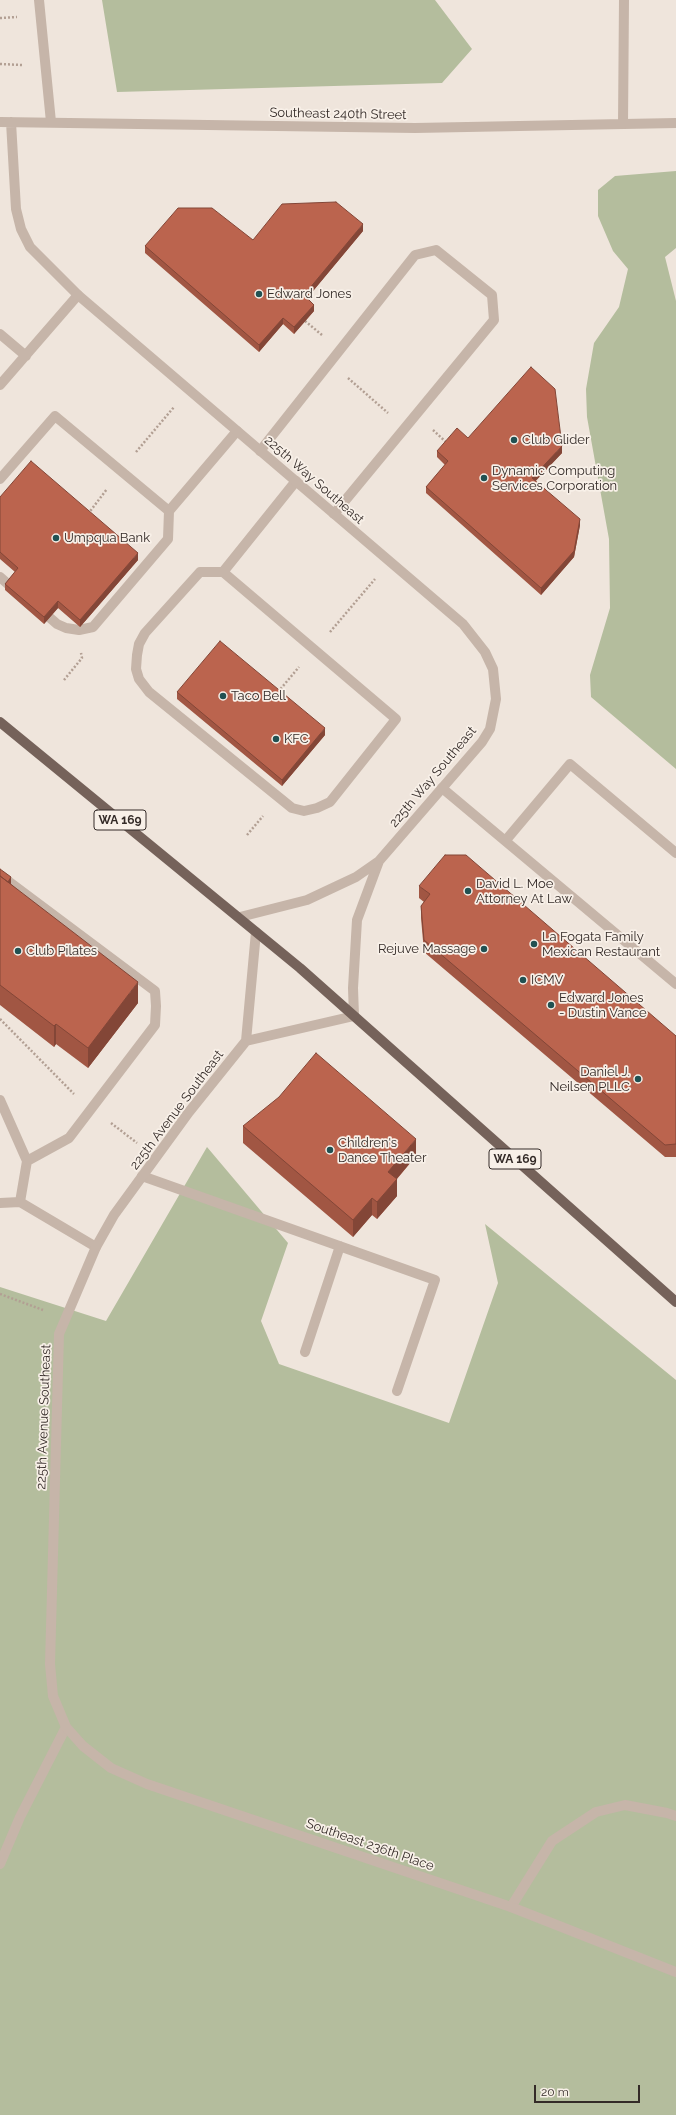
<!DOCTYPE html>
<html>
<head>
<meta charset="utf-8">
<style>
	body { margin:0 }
	#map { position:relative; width:676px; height:2115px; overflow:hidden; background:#efe5dc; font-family:Raleway,sans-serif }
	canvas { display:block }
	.scale { position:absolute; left:534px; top:2085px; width:106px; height:18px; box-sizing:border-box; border:2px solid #342b28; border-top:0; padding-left:5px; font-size:12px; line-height:14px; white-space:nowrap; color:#342b28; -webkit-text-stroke:3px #f8f0e8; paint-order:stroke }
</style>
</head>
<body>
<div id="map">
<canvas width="676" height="2115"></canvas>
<div class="scale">20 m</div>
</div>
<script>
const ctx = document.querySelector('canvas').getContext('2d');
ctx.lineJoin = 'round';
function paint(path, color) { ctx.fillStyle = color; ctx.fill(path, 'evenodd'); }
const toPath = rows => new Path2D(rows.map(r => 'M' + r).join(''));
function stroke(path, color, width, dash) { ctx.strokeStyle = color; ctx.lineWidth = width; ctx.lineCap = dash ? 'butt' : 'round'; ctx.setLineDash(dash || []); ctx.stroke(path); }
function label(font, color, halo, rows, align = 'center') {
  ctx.font = font + ' Raleway,sans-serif'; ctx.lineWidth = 3.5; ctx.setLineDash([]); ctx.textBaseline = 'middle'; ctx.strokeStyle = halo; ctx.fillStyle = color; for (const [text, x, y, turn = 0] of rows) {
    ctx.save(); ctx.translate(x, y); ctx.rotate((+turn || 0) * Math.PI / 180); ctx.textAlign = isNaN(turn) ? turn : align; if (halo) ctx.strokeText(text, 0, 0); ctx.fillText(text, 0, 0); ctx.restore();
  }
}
paint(toPath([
	[102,0,435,0,472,49,442,83,117,92],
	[676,171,676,248,665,257,676,301,676,769,591,697,590,675,610,608,609,539,587,417,586,389,594,343,619,307,628,269,613,251,598,216,598,190,615,176],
	[207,1147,288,1243,261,1321,279,1364,449,1423,498,1283,485,1224,676,1380,676,2115,0,2115,0,1287,106,1321]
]), '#b4bd9d');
stroke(toPath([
	[0,18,17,17],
	[0,64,22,65],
	[305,321,322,335],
	[348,378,388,413],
	[433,430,447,443],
	[136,452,174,407],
	[88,514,107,489],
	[330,632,375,579],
	[64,680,82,658,81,653],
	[278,692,299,667],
	[247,835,263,816],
	[0,1019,74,1094],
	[111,1123,137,1143],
	[0,1294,43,1310]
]), '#b29f93', 2.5, [2, 2]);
stroke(toPath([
	[39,0,51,122],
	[0,334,26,356],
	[0,385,78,295],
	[260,451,415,255,436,250,492,295,494,320,334,514],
	[0,479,55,416,169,511],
	[200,572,223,572,396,719,330,802,317,808,304,811,292,808,149,692,139,679,136,669,137,655,139,644,145,633,200,572],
	[223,572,296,481],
	[0,577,9,585],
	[49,617,57,624,66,628,79,630,93,627,168,539,169,511,237,431],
	[442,788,676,984],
	[506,840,570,764,676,853],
	[0,875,155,991,156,1006,155,1025,69,1138,27,1161],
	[0,1100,27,1161,20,1202,96,1247],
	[142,1176,435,1280,397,1391],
	[0,1203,20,1202],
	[305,1352,340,1246],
	[0,1864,20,1817,66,1727],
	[511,1907,552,1841,596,1812,625,1805,667,1813,676,1816]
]), '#c6b5a9', 10);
stroke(toPath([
	[0,122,415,128,676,123],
	[11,122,16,209,21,229,30,247,78,295,463,624,485,652,493,669,496,699,490,729,482,742,379,861,356,877,307,900,240,917],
	[623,124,624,0],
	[246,1041,189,1112,114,1215,96,1247,59,1334,50,1664,53,1696,66,1727,83,1746,111,1768,147,1784,511,1907,676,1972],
	[246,1041,354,1016,353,988,357,920,379,861],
	[246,1041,256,932]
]), '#c6b5a9', 10);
stroke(toPath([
	[0,722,300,968,676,1302]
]), '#75625a', 10);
paint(toPath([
	[363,231,307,298,314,311,294,334,283,324,259,352,145,253,145,246,253,240],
	[468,438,562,453,535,481,580,525,574,557,541,595,426,493,426,487,445,465,437,457,437,451],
	[0,497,138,560,80,627,58,608,44,624,5,590,5,584,15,572,0,559],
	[177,692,325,735,282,786,177,699],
	[0,869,11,884,138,1003,88,1068,56,1044,54,1047,0,1005],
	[419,886,676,1036,676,1157,665,1157,424,952,421,918,421,906,424,902,419,898],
	[243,1126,416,1156,397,1179,397,1196,377,1219,372,1215,353,1237,243,1143]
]), '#a15643');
paint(toPath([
	[363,224,363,231,304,302,304,295],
	[314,305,314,311,294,334,294,327],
	[283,318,283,324,259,352,259,345],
	[562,446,562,453,532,485,532,478],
	[580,519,580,525,574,557,541,595,541,588],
	[138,553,138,560,80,627,80,620],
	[58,601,58,608,44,624,44,617],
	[325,728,325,735,282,786,282,780],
	[11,877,11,884,1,897,1,890],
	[138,982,138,1003,88,1068,88,1048],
	[56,1024,56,1044,54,1047,54,1026],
	[416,1139,416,1156,388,1189,388,1172],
	[397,1179,397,1196,377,1219,377,1202],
	[372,1198,372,1215,353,1237,353,1220]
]), '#834637');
const building = toPath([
	[336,202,363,224,304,295,314,305,294,327,283,318,259,345,145,246,178,208,212,208,253,240,282,204,336,202],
	[531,367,555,389,562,446,532,478,580,519,574,551,541,588,426,487,448,461,437,451,457,428,468,438,531,367],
	[31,461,138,553,80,620,58,601,44,617,5,584,18,568,0,552,0,497,31,461],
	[220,641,325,728,282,780,177,692,220,641],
	[445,855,466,855,676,1036,676,1144,665,1145,424,940,421,906,430,894,419,886,445,855],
	[0,869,11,877,8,882,0,876,0,869],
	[0,876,138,982,88,1048,56,1024,54,1026,0,985,0,876],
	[316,1053,416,1139,388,1172,397,1179,377,1202,372,1198,353,1220,243,1126,279,1097,316,1053]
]);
paint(building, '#bb644e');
stroke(building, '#834637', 1);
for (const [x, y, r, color] of [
	[259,294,4,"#215152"],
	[514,440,4,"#215152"],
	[484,478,4,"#215152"],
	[56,538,4,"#215152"],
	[223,696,4,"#215152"],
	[276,739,4,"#215152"],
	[468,891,4,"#215152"],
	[534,944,4,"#215152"],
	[484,949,4,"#215152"],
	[18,951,4,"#215152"],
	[523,980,4,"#215152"],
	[551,1005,4,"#215152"],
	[638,1079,4,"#215152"],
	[330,1150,4,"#215152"]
]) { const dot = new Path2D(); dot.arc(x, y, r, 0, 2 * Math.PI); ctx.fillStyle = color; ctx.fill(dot); stroke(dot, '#f8f0e8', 1.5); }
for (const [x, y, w] of [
	[120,820,52],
	[515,1159,52]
]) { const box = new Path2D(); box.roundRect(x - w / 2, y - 10, w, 20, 3); ctx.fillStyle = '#f8f0e8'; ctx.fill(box); stroke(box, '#342b28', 1); }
label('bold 12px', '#342b28', null, [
	["WA 169",120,820],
	["WA 169",515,1159]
]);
label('13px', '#342b28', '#f8f0e8', [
	["Southeast 240th Street",338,114,1],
	["225th Way Southeast",314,480,41],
	["225th Way Southeast",433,777,-50],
	["225th Avenue Southeast",177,1110,-53],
	["225th Avenue Southeast",44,1417,-88],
	["Southeast 236th Place",370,1845,19]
]);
label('13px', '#342b28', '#f8f0e8', [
	["Edward Jones",267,294],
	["Club Glider",522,440],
	["Dynamic Computing",492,471],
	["Services Corporation",492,486],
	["Umpqua Bank",64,538],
	["Taco Bell",231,696],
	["KFC",284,739],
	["David L. Moe",476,884],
	["Attorney At Law",476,899],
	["La Fogata Family",542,937],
	["Mexican Restaurant",542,952],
	["Rejuve Massage",476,949,"right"],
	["Club Pilates",26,951],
	["ICMV",531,980],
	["Edward Jones",559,998],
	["- Dustin Vance",559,1013],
	["Daniel J.",630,1072,"right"],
	["Neilsen PLLC",630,1087,"right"],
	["Children's",338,1143],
	["Dance Theater",338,1158]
], 'left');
</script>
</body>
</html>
